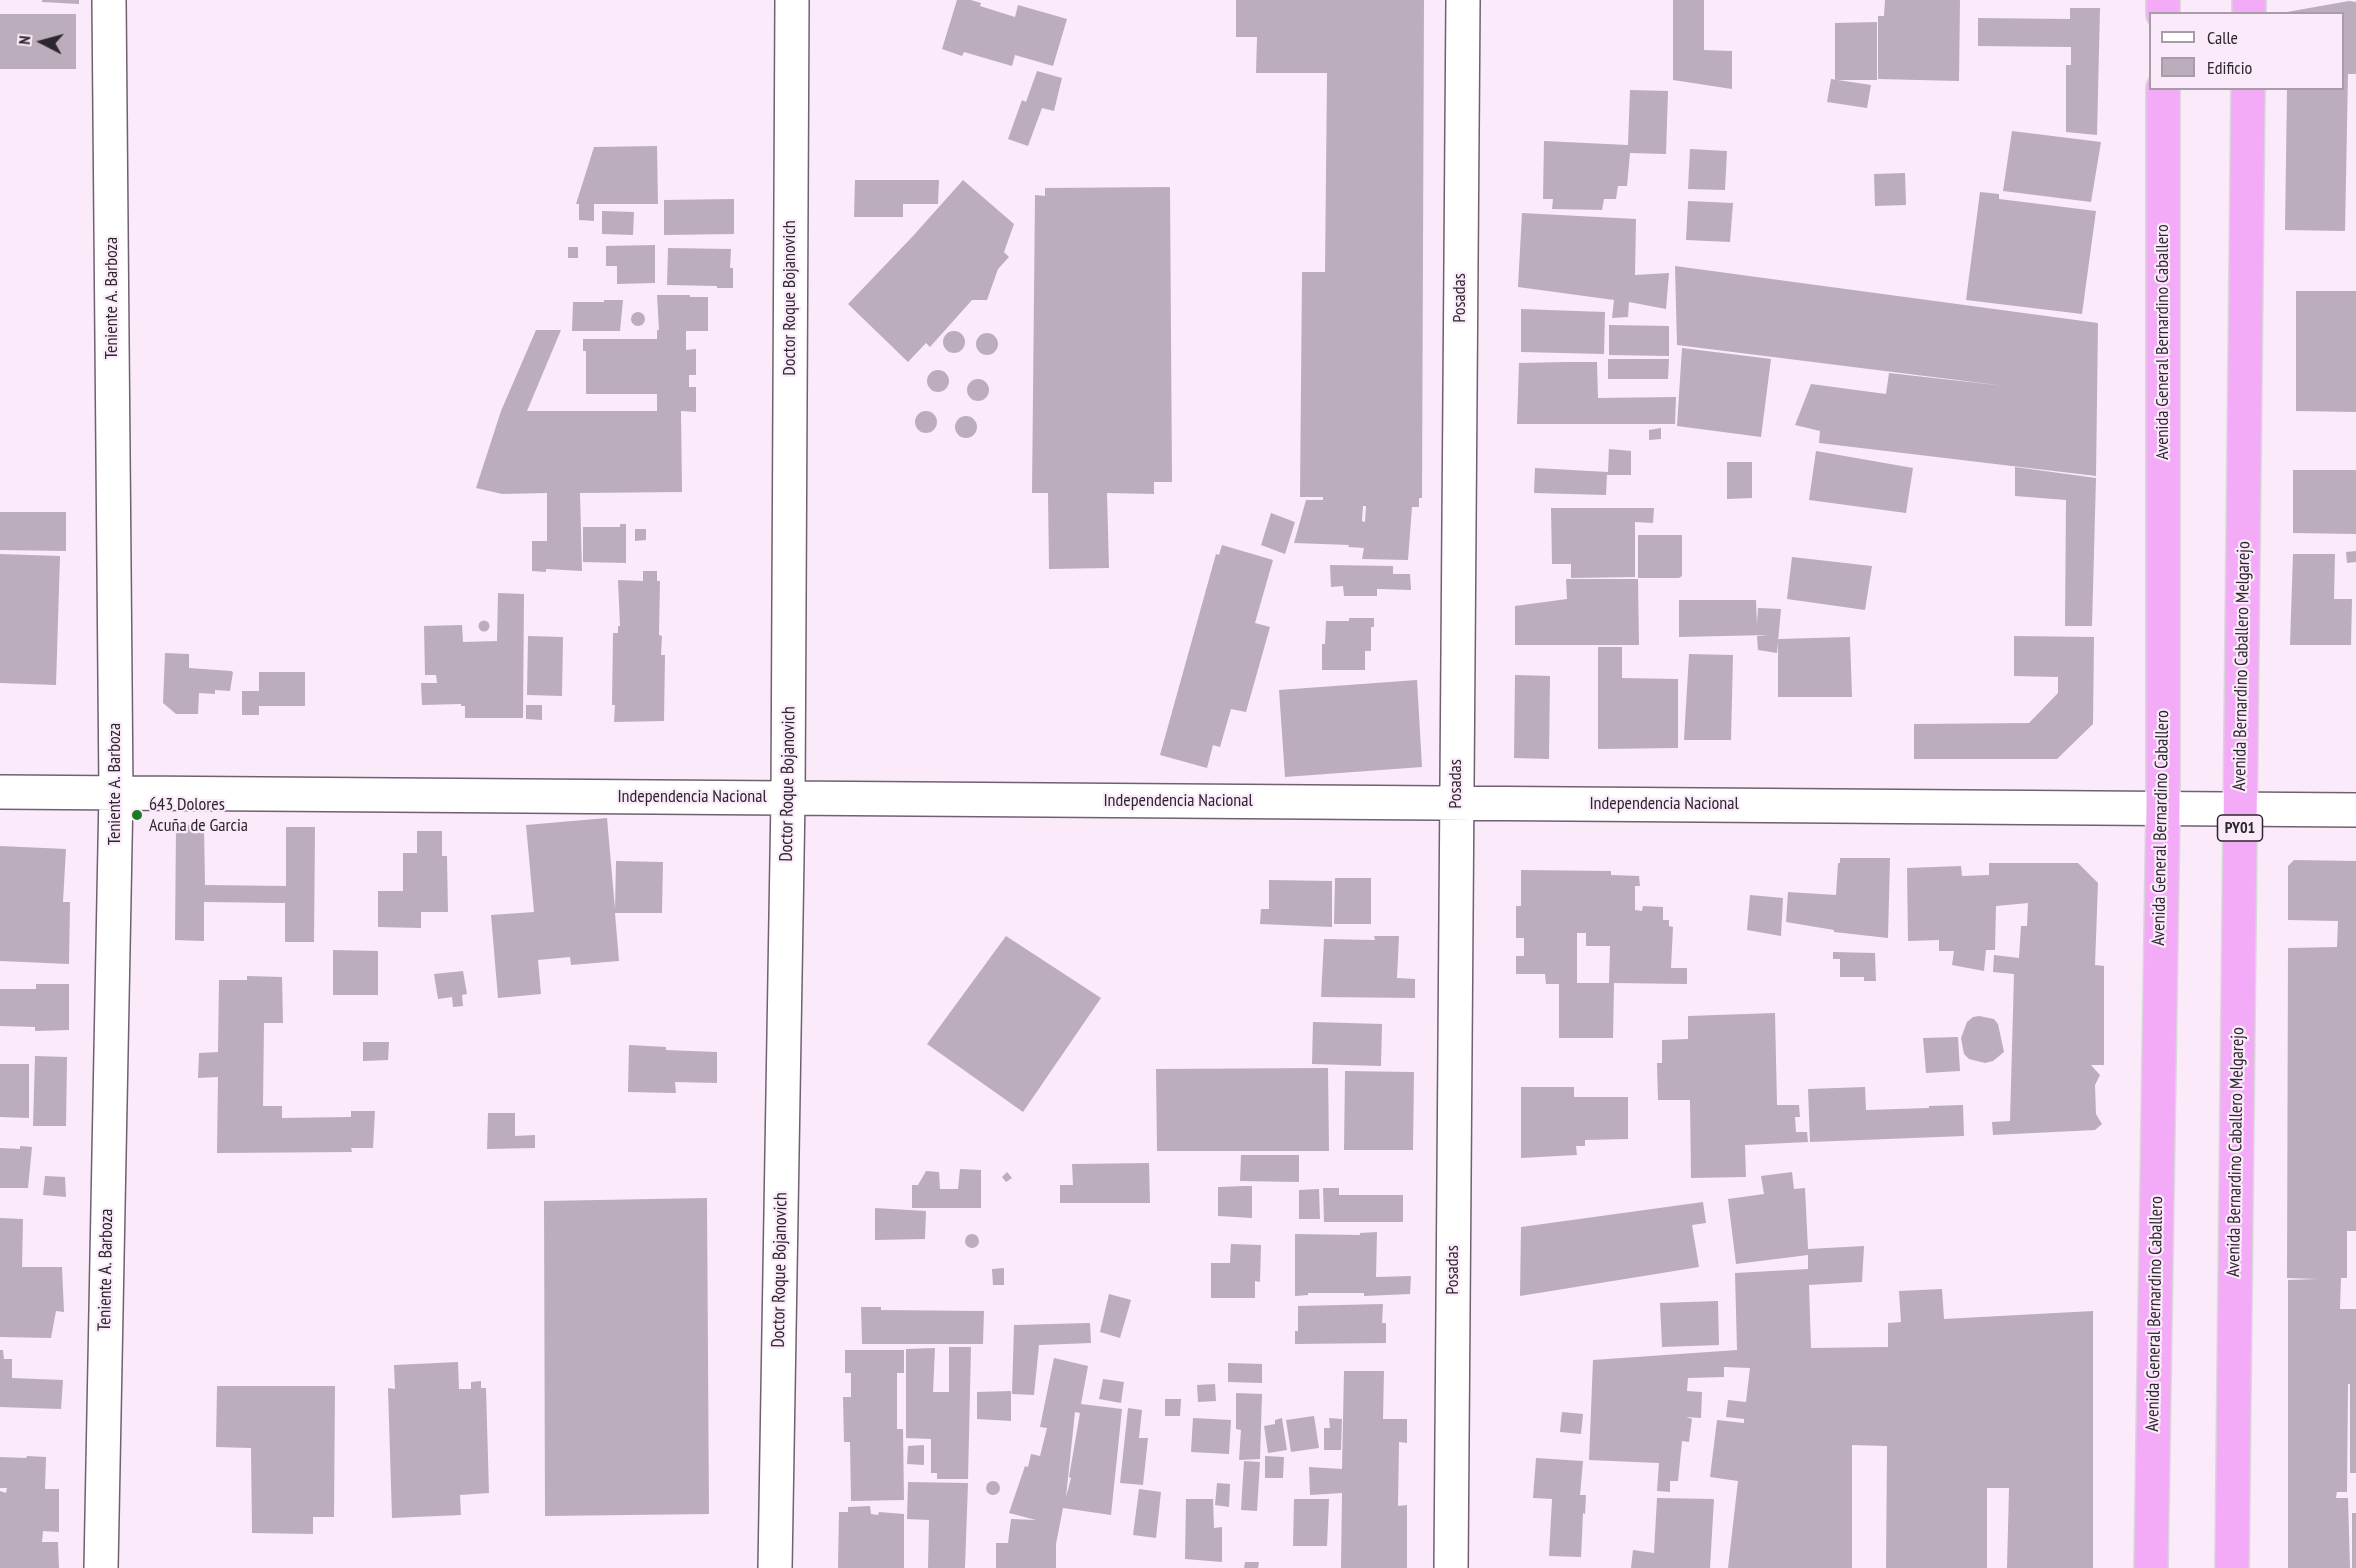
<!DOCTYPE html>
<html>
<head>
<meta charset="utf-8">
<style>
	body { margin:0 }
	#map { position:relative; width:2356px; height:1568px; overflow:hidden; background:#faeafa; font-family:"PT Sans Narrow",sans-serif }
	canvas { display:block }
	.legend { position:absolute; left:2149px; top:12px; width:195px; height:78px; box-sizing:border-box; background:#faeafa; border:2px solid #a89ca8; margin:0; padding:8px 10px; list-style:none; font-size:18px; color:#2c262d }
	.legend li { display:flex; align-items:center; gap:12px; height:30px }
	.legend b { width:30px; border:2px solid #a89ca8 }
	.north { position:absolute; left:12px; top:12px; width:60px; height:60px; -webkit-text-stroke:4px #faeafa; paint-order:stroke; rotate:276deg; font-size:16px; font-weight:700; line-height:24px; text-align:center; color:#2c262d }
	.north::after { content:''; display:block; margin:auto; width:21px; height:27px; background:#2c262d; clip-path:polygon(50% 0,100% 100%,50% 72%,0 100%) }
</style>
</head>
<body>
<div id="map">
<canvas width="2356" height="1568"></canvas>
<ul class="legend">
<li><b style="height:8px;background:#fff"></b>Calle</li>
<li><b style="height:16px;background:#bcadbc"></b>Edificio</li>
</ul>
<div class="north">N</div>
</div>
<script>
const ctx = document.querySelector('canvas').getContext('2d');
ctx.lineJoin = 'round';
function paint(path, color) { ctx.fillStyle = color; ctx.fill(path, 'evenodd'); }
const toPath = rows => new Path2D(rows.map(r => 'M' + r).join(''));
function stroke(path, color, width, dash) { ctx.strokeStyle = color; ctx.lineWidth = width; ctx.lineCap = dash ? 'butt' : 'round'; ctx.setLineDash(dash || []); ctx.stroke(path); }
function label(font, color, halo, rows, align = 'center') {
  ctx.font = font + ' "PT Sans Narrow",sans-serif'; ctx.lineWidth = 4.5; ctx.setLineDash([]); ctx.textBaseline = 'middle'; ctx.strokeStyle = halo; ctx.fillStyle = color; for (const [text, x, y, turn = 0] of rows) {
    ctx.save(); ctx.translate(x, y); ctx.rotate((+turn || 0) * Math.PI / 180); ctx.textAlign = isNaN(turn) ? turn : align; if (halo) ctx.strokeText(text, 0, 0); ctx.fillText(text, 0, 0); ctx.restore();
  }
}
paint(toPath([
	[42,0,79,0,79,4,42,2],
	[957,0,971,0,981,3,980,6,1015,17,1018,5,1067,19,1053,66,1015,55,1012,66,964,52,962,56,942,49],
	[1236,0,1424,0,1422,498,1419,498,1419,507,1412,507,1408,560,1362,559,1364,548,1348,547,1349,545,1294,543,1306,500,1323,500,1323,497,1300,497,1302,272,1325,272,1327,73,1256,73,1257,37,1236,37],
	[1363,506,1366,506,1365,522,1362,521],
	[1673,0,1704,0,1704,50,1732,51,1732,89,1673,80],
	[1885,0,1960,0,1959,81,1878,79,1878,16,1884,16],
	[2349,1,2356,2,2356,74,2348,74,2345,231,2285,230,2287,88,2343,88,2343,14,2287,14,2287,12],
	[2070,8,2100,8,2097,135,2066,132,2066,65,2071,65,2071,47,1978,46,1978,18,2070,19],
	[0,14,76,14,76,69,0,69],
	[1877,22,1877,80,1835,80,1835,23],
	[1037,71,1062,78,1054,111,1042,108,1028,146,1008,139,1022,100,1026,102],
	[1831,79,1871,85,1867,108,1827,102],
	[1630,90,1668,91,1666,154,1630,153,1627,186,1618,186,1616,199,1604,199,1602,210,1552,209,1553,199,1543,199,1544,141,1628,145],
	[2012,131,2101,142,2091,202,2003,191],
	[657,146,658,204,594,204,594,221,579,220,579,204,576,204,594,147],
	[1690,149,1727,151,1725,190,1688,189],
	[1905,173,1906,205,1875,206,1874,174],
	[855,180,939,180,938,204,903,204,903,217,854,217],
	[963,180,1014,224,1004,252,1009,257,998,269,987,300,972,300,930,347,926,343,908,362,848,304,913,236],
	[1170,187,1172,482,1154,482,1154,494,1107,493,1109,568,1049,569,1048,493,1032,493,1035,195,1045,196,1045,188],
	[1980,192,1999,194,1999,199,2096,211,2082,314,1966,300],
	[734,199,734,234,664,235,664,200],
	[1688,201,1733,203,1730,242,1686,240],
	[602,211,634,212,633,235,602,234],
	[1522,213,1636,219,1635,275,1669,273,1666,309,1629,302,1628,317,1612,318,1614,300,1518,287],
	[655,245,655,283,617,284,617,266,606,266,606,246],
	[568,247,578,247,578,258,568,258],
	[668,248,731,249,730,268,733,268,733,288,717,288,717,286,667,285],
	[1675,266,2098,323,2096,476,1819,443,1820,431,1795,425,1811,384,1886,394,1889,373,2005,386,1677,345],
	[2296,291,2356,291,2356,412,2296,411],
	[657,295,690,295,690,297,708,297,708,331,686,331,686,350,696,349,696,375,689,375,689,387,696,387,696,412,681,411,682,492,580,493,582,571,546,569,546,572,532,571,532,541,547,541,547,493,502,494,476,488,501,411,536,330,561,330,527,411,657,411,657,394,586,394,586,351,583,351,583,339,657,339,657,330,659,330],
	[604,300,623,300,620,331,572,331,573,302,604,302],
	[1521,309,1605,312,1604,354,1521,352],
	'631 319a7 7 0 1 1 14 0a7 7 0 1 1-14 0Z',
	[1609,325,1669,326,1669,356,1609,355],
	'943 342a11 11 0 1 1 22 0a11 11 0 1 1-22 0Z',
	'976 344a11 11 0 1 1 22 0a11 11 0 1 1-22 0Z',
	[1682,348,1771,359,1761,437,1677,426],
	[1608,359,1669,359,1668,379,1608,379],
	[1566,362,1597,362,1598,398,1676,397,1675,424,1517,424,1519,363],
	'927 381a11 11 0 1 1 22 0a11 11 0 1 1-22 0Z',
	'967 390a11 11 0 1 1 22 0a11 11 0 1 1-22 0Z',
	'915 422a11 11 0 1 1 22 0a11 11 0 1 1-22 0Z',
	'955 427a11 11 0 1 1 22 0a11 11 0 1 1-22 0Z',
	[1661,428,1661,439,1649,440,1649,430],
	[1609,449,1631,451,1631,475,1607,475,1606,495,1534,493,1535,468,1608,472],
	[1816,451,1913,468,1906,513,1809,500],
	[1727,462,1752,462,1752,498,1727,499],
	[2015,467,2096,478,2092,626,2065,626,2066,500,2015,496],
	[2293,470,2356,470,2356,534,2293,533],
	[1551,508,1654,508,1653,523,1635,522,1635,577,1571,578,1571,564,1552,564],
	[0,512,66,512,66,551,0,550],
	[1271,513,1295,522,1285,554,1261,545],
	[620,524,626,524,626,563,583,562,583,527,620,527],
	[635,529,646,529,646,540,635,541],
	[1638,535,1682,535,1682,576,1679,578,1638,578],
	[1222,545,1273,560,1255,623,1270,627,1246,712,1231,709,1220,747,1213,745,1207,768,1160,755,1216,554,1219,555],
	[2356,551,2356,562,2347,563,2346,552],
	[0,554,60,556,56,685,0,683],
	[2293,554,2335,554,2334,599,2352,599,2351,645,2290,645],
	[1792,557,1872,566,1865,610,1787,599],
	[1330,565,1393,566,1393,574,1410,574,1411,590,1379,589,1377,589,1377,596,1344,596,1343,586,1331,587],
	[643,571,657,571,657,581,660,581,659,635,662,636,661,655,665,655,664,721,614,722,615,705,612,705,613,633,618,633,618,626,620,626,618,580,643,581],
	[1566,579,1638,579,1639,645,1515,645,1515,606,1567,599],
	[498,593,524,594,523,718,465,718,465,706,461,706,461,704,422,705,421,683,437,683,436,675,425,675,424,626,462,625,463,642,497,641],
	[1679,600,1756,600,1757,624,1758,608,1781,609,1777,653,1758,650,1757,636,1768,635,1679,637],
	[1349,618,1374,618,1374,627,1371,627,1371,651,1365,651,1365,670,1322,670,1322,644,1325,644,1326,621,1349,621],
	'478.5 626a5.5 5.5 0 1 1 11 0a5.5 5.5 0 1 1-11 0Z',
	[528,636,563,637,562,696,527,695],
	[2014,636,2094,637,2093,724,2057,759,1914,759,1914,724,2029,723,2058,693,2058,677,2014,676],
	[1850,637,1852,697,1778,697,1778,639],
	[1598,647,1622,647,1622,678,1678,679,1678,748,1598,749],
	[165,653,189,654,189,668,231,671,233,672,230,691,215,690,215,694,199,693,198,714,176,714,163,703],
	[1689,654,1733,655,1731,740,1684,740],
	[259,672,305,672,305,706,259,706,259,715,242,715,242,691,259,691],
	[1515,675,1550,676,1549,759,1514,758],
	[1417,680,1422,767,1285,777,1279,690],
	[526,705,542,705,542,720,526,719],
	[607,818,615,909,616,861,663,862,662,913,615,913,619,961,571,965,570,957,538,960,541,994,498,998,491,915,534,912,526,825],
	[176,825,204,825,205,885,286,886,286,827,315,827,314,942,285,942,285,903,204,902,204,941,175,940],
	[417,831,442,831,442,856,447,856,448,912,421,912,421,928,378,927,378,891,403,891,403,853,417,853],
	[0,846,66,849,63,902,70,902,69,964,0,961],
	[1840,858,1890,858,1888,938,1834,932,1834,930,1786,922,1788,892,1836,895,1838,863,1840,863],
	[2294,860,2356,861,2356,1231,2347,1231,2347,1278,2341,1278,2340,1309,2356,1309,2356,1473,2350,1473,2350,1384,2348,1384,2347,1492,2337,1492,2336,1498,2348,1498,2350,1568,2288,1568,2288,1280,2318,1279,2287,1278,2288,948,2337,947,2338,921,2288,920,2288,866],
	[1989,863,2078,863,2098,883,2095,965,2104,966,2104,1065,2091,1065,2100,1075,2095,1085,2096,1114,2102,1124,2095,1130,1993,1135,1992,1122,2010,1121,2014,974,1993,972,1994,955,2019,958,2021,926,2027,926,2028,903,1996,906,1995,950,1986,950,1984,971,1952,965,1954,951,1939,951,1939,940,1908,941,1907,868,1961,866,1962,876,1989,875],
	[1521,870,1611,871,1611,875,1639,876,1640,886,1635,886,1635,910,1642,911,1643,906,1663,907,1663,920,1669,920,1669,926,1673,927,1671,968,1687,968,1687,984,1614,983,1613,1038,1559,1038,1559,984,1546,984,1545,974,1516,974,1516,956,1524,956,1524,938,1516,938,1516,906,1521,906],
	[1577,933,1586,933,1586,946,1610,946,1609,983,1577,983],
	[1335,878,1371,878,1371,924,1334,924],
	[1269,880,1332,881,1332,927,1260,924,1261,909,1269,909],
	[1750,895,1783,898,1781,936,1747,930],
	[1006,936,1101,998,1023,1112,927,1044],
	[1374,936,1399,936,1397,978,1415,979,1415,998,1321,997,1324,939,1375,940],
	[333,950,378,951,378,995,333,995],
	[1833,952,1875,953,1876,981,1864,981,1864,977,1840,977,1840,959,1833,959],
	[463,971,467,994,462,995,463,1006,453,1007,452,997,438,999,434,974],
	[247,976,282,977,283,1023,264,1023,263,1106,282,1106,282,1118,351,1117,351,1111,375,1111,373,1148,351,1148,352,1152,217,1153,218,1077,198,1078,199,1053,218,1052,219,980,247,980],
	[36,984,69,984,69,1030,35,1031,35,1027,0,1026,0,989,36,989],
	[1775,1013,1777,1105,1799,1105,1800,1117,1795,1117,1796,1132,1807,1132,1808,1142,1745,1145,1746,1177,1691,1178,1690,1100,1658,1100,1657,1063,1662,1063,1662,1040,1688,1039,1688,1016],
	[1979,1016,1994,1019,1998,1024,2004,1052,1993,1061,1985,1063,1969,1059,1964,1054,1961,1038,1967,1022,1973,1017],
	[1313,1022,1382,1024,1381,1066,1312,1064],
	[1958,1037,1960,1071,1926,1073,1923,1038],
	[363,1042,389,1042,388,1060,363,1061],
	[629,1045,666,1047,666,1050,717,1052,717,1083,675,1082,676,1093,628,1092],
	[35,1056,67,1057,66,1126,33,1126],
	[0,1064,29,1064,29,1118,0,1117],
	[1328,1068,1329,1151,1157,1151,1156,1069],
	[1345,1071,1414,1072,1413,1150,1344,1150],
	[1521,1087,1574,1087,1574,1097,1628,1097,1628,1139,1585,1140,1585,1146,1576,1146,1577,1155,1521,1158],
	[1865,1087,1866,1110,1929,1108,1929,1106,1963,1105,1964,1136,1810,1142,1808,1089],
	[488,1113,515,1113,515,1136,535,1135,535,1148,487,1149],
	[20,1146,32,1147,28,1188,0,1188,0,1148,20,1149],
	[1241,1155,1299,1155,1299,1182,1240,1181],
	[1149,1163,1150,1203,1060,1203,1060,1185,1073,1185,1072,1164],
	[960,1169,981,1170,981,1208,912,1208,912,1185,918,1185,926,1171,939,1172,940,1189,958,1189],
	[1007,1172,1012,1178,1006,1182,1002,1177],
	[1792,1172,1794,1189,1805,1188,1808,1249,1864,1246,1862,1282,1809,1285,1811,1348,1888,1347,1888,1323,1901,1322,1899,1291,1942,1289,1944,1319,2093,1311,2093,1568,2007,1568,2009,1488,1987,1488,1987,1568,1886,1568,1887,1446,1852,1445,1852,1568,1728,1568,1738,1481,1710,1477,1717,1420,1744,1423,1744,1419,1726,1417,1728,1400,1746,1402,1750,1368,1724,1367,1724,1377,1688,1378,1687,1391,1702,1392,1701,1418,1686,1417,1692,1419,1689,1442,1682,1441,1678,1481,1670,1481,1670,1492,1657,1491,1659,1463,1589,1460,1593,1360,1737,1350,1735,1273,1808,1269,1808,1255,1736,1264,1728,1199,1764,1194,1761,1176],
	[45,1176,65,1177,66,1197,43,1195],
	[1245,1186,1252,1186,1252,1218,1218,1216,1218,1187],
	[1323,1188,1339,1188,1339,1195,1403,1195,1403,1222,1324,1222],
	[1319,1189,1320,1219,1299,1219,1299,1190],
	[707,1198,709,1514,545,1516,544,1201],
	[1703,1202,1706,1223,1692,1225,1699,1267,1520,1296,1521,1227],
	[875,1208,926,1211,925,1239,875,1240],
	[0,1218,23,1219,22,1267,62,1267,64,1312,56,1311,51,1338,0,1337],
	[1377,1232,1376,1277,1411,1276,1410,1294,1364,1296,1364,1293,1308,1293,1308,1295,1295,1296,1295,1234,1360,1235,1360,1233],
	'965 1241a7 7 0 1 1 14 0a7 7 0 1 1-14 0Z',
	[1231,1244,1261,1245,1260,1282,1255,1281,1255,1298,1211,1298,1211,1263,1230,1263],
	[1004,1268,1004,1285,993,1285,992,1269],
	[1109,1294,1131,1300,1120,1338,1100,1332],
	[1718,1301,1719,1345,1662,1347,1660,1303],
	[1383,1304,1382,1323,1386,1323,1386,1343,1295,1344,1295,1331,1298,1331,1298,1306],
	[861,1307,881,1307,881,1310,984,1311,983,1344,862,1344],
	[1090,1323,1091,1343,1039,1345,1034,1395,1012,1394,1014,1325],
	[949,1347,971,1347,968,1479,937,1479,937,1473,931,1473,931,1439,906,1438,906,1349,935,1348,933,1392,949,1392],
	[0,1350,3,1350,4,1359,12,1359,12,1378,63,1380,61,1409,0,1407],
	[845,1350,904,1350,904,1373,897,1373,897,1429,903,1429,904,1500,851,1501,850,1442,844,1442,843,1397,851,1397,851,1373,845,1373],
	[1054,1358,1088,1366,1081,1404,1122,1409,1111,1515,1063,1508,1056,1544,1056,1568,996,1568,996,1543,1008,1543,1011,1519,1036,1520,1009,1513,1025,1466,1028,1467,1031,1454,1040,1456,1047,1428,1040,1427],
	[1075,1412,1080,1413,1069,1477,1071,1478,1066,1497],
	[458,1362,459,1389,471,1389,471,1382,481,1381,481,1388,486,1388,489,1493,460,1495,461,1515,392,1518,388,1388,395,1389,394,1365],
	[1228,1363,1262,1364,1262,1383,1228,1382],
	[1344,1371,1384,1371,1383,1419,1407,1419,1407,1443,1399,1442,1398,1506,1407,1505,1407,1568,1341,1568,1342,1493,1310,1495,1309,1467,1342,1469],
	[1103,1379,1124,1382,1121,1403,1099,1399],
	[1215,1384,1216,1401,1198,1402,1197,1385],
	[217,1386,335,1386,334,1517,313,1517,313,1534,252,1533,251,1448,216,1447],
	[1011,1391,1011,1421,977,1419,977,1392],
	[1236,1393,1262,1394,1260,1459,1239,1460,1241,1430,1236,1429],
	[1165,1399,1181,1399,1180,1416,1165,1416],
	[1128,1408,1142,1410,1139,1438,1148,1438,1143,1485,1120,1483],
	[1562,1412,1583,1414,1581,1434,1560,1432],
	[1314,1416,1319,1448,1291,1452,1286,1420],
	[1193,1418,1231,1420,1229,1454,1191,1452],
	[1282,1418,1287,1450,1268,1453,1264,1426,1275,1424,1275,1420],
	[1329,1418,1342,1419,1341,1450,1324,1450,1324,1428,1330,1428],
	[924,1445,924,1465,907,1464,908,1446],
	[27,1456,46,1457,45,1489,59,1489,59,1532,43,1531,42,1542,58,1542,59,1568,0,1568,0,1491,6,1493,7,1488,0,1488,0,1457,26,1458],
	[1265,1456,1284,1457,1283,1478,1265,1478],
	[1536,1458,1583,1461,1580,1495,1586,1495,1585,1514,1583,1513,1581,1557,1549,1556,1552,1499,1533,1498],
	[1244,1461,1260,1462,1257,1511,1241,1510],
	'986 1488a7 7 0 1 1 14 0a7 7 0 1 1-14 0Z',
	[908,1482,968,1483,965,1568,928,1568,929,1520,907,1519],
	[1217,1483,1230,1484,1229,1507,1215,1505],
	[1139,1489,1161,1492,1156,1538,1133,1535],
	[1657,1498,1714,1499,1710,1568,1631,1568,1633,1550,1654,1553],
	[1186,1499,1213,1499,1214,1528,1222,1527,1222,1562,1185,1559],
	[1294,1499,1329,1499,1327,1546,1293,1546],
	[870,1506,871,1514,878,1515,879,1512,904,1514,904,1568,838,1568,839,1512,848,1512,848,1507],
	[2352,1513,2356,1513,2356,1568,2352,1568],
	[1245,1562,1259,1562,1258,1568,1244,1568]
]), '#bcadbc');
const street = toPath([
	[0,792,2356,810],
	[101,1568,116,793,109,0],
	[775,1568,788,798,792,0],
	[1451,1568,1463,0]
]);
const highway = toPath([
	[2163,0,2163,14],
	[2249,14,2249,0],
	[2151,1568,2163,808,2163,88],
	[2232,1568,2248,88]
]);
stroke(street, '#6f6170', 36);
stroke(highway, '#d9d8d9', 36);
stroke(street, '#fff', 33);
stroke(highway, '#f3abf7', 33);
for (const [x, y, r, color] of [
	[137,815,6,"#1c7928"]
]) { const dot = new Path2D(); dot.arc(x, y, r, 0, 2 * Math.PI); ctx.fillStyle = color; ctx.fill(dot); stroke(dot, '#faeafa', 2); }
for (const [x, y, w] of [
	[2240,828,45]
]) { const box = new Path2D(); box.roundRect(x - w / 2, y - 13, w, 26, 4.5); ctx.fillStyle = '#faeafa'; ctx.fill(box); stroke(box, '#2c262d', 1.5); }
label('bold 16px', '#2c262d', null, [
	["PY01",2240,828]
]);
label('18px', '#2c262d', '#faeafa', [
	["Teniente A. Barboza",112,298,-90],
	["Doctor Roque Bojanovich",790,298,-90],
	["Posadas",1460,298,-90],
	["Avenida General Bernardino Caballero",2163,342,-90],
	["Avenida Bernardino Caballero Melgarejo",2242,666,-89],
	["Teniente A. Barboza",115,784,-90],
	["Doctor Roque Bojanovich",788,784,-89],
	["Posadas",1456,784,-90],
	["Independencia Nacional",692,797],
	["Independencia Nacional",1178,801],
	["Independencia Nacional",1664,804],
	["Avenida General Bernardino Caballero",2161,828,-89],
	["Avenida Bernardino Caballero Melgarejo",2236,1152,-89],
	["Teniente A. Barboza",106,1270,-89],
	["Doctor Roque Bojanovich",780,1270,-89],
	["Posadas",1453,1270,-90],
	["Avenida General Bernardino Caballero",2155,1314,-89]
]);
label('18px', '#2c262d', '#faeafa', [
	["643 Dolores",149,805],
	["Acuña de Garcia",149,826]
], 'left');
</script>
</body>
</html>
